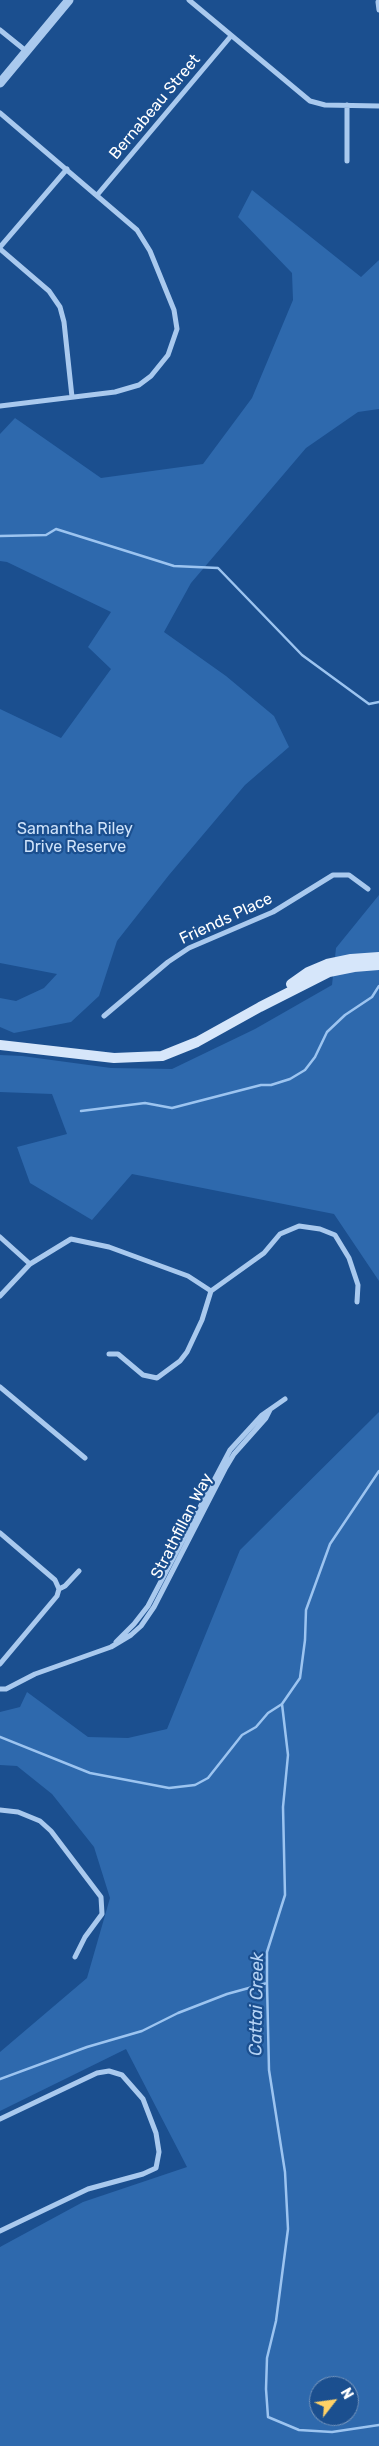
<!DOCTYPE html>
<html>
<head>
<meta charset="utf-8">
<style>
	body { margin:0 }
	#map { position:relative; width:379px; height:2446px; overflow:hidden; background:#1b4f8f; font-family:Rubik,sans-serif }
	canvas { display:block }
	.north { position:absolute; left:309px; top:2376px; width:50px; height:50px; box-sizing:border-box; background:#1b4f8f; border:1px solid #7695bc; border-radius:50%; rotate:60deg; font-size:14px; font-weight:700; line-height:20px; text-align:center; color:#fff }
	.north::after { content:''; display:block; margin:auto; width:18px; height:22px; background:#ffd166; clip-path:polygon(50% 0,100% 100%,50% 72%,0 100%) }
</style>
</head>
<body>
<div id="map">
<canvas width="379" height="2446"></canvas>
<div class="north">N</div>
</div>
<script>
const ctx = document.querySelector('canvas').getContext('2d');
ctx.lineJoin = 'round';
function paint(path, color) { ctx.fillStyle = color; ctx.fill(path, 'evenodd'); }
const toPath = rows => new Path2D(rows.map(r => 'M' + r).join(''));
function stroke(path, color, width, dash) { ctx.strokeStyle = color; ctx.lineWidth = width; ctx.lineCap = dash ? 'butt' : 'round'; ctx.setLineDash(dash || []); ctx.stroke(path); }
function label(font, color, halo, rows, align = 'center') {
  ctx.font = font + ' Rubik,sans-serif'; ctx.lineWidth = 4.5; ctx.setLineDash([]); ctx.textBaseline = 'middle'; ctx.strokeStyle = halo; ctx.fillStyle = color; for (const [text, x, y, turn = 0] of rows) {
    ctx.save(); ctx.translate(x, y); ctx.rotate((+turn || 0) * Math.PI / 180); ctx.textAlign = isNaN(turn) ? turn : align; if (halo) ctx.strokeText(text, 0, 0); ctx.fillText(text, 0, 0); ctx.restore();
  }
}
paint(toPath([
	[252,190,361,277,379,260,379,409,358,412,306,448,191,583,164,632,226,676,274,716,289,747,245,785,169,875,117,941,99,996,71,1022,14,1033,0,1027,0,998,16,1001,44,988,57,974,0,963,0,709,61,738,111,669,88,647,111,612,7,562,0,561,0,434,15,418,101,478,203,464,252,398,293,300,292,273,238,217],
	[379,895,379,1281,334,1214,132,1174,92,1220,30,1183,17,1147,67,1134,52,1094,0,1092,0,1055,22,1056,111,1068,172,1069,255,1029,332,985,336,948],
	[379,1412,379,2446,0,2446,0,2247,83,2202,187,2167,126,2049,0,2111,0,2052,87,1978,110,1898,94,1847,52,1794,17,1766,0,1765,0,1712,20,1707,27,1692,88,1737,128,1738,167,1729,240,1550],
	[319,2386,349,2386,349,2416,319,2416]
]), '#2e69ad');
stroke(toPath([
	[0,536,46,535,56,529,174,566,218,568,302,655,369,704,379,702],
	[81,1111,145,1103,172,1108,261,1085,271,1085,290,1079,305,1070,315,1057,327,1032,345,1015,372,997,379,986],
	[379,1471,330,1544,306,1610,305,1640,300,1678,282,1704,288,1755,283,1807,285,1895,267,1952,267,1983,269,2070,285,2172,288,2229,276,2321,267,2358,266,2389,268,2417,299,2430,332,2432,379,2425],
	[0,1737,90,1773,169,1788,195,1785,208,1778,242,1735,256,1727,268,1713,282,1704],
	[0,2079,87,2047,142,2031,178,2013,227,1994,267,1983]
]), '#9cc4f0', 2.5);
stroke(toPath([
	[189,0,310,101,325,105,379,106],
	[378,2,379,10],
	[0,30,26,51],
	[0,113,137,230,150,251,174,310,177,329,168,355,151,376,139,385,115,392,0,406],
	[347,161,347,105],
	[98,194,231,36],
	[0,247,67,169],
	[0,249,49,291,60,307,64,322,72,397],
	[104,1016,168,962,189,948,273,912,333,875,349,875,368,889],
	[0,1237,30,1264],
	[211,1291,264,1253,280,1234,299,1226,320,1229,335,1235,349,1258,358,1285,357,1302],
	[0,1296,30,1264,71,1239,109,1247,188,1276,211,1291],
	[109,1354,118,1354,143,1375,157,1378,180,1361,187,1352,202,1320,211,1291],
	[0,1387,85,1458],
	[0,1533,55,1580,59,1589,57,1596,0,1664],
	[59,1589,65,1586,79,1571],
	[116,1642,134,1624,148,1606,230,1450,262,1415,285,1399],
	[0,1689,6,1689,35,1674,111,1647,131,1635,141,1626,154,1607,225,1469,234,1454,266,1418,270,1410],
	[0,1810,18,1812,40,1821,51,1831,101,1897,102,1914,85,1937,75,1957],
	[0,2119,97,2073,109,2071,122,2075,143,2099,156,2133,159,2152,156,2168,143,2174,88,2189,0,2231]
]), '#a9c9ee', 5);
stroke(toPath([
	[0,83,69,0]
]), '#a9c9ee', 9);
stroke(toPath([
	[291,984,308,972,327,964,351,959,379,957],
	[0,1045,114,1058,162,1056,197,1042,260,1007,329,972,354,967,379,965]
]), '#d6e6fa', 10);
label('16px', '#fff', '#1b4f8f', [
	["Bernabeau Street",155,107,-50],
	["Friends Place",226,919,-25],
	["Strathfillan Way",182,1526,-63]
]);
label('16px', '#cfe3fa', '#1b4f8f', [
	["Samantha Riley",75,829],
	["Drive Reserve",75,847]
]);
label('italic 18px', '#b5d3f5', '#1b4f8f', [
	["Cattai Creek",257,2004,-89]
]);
</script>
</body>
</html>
